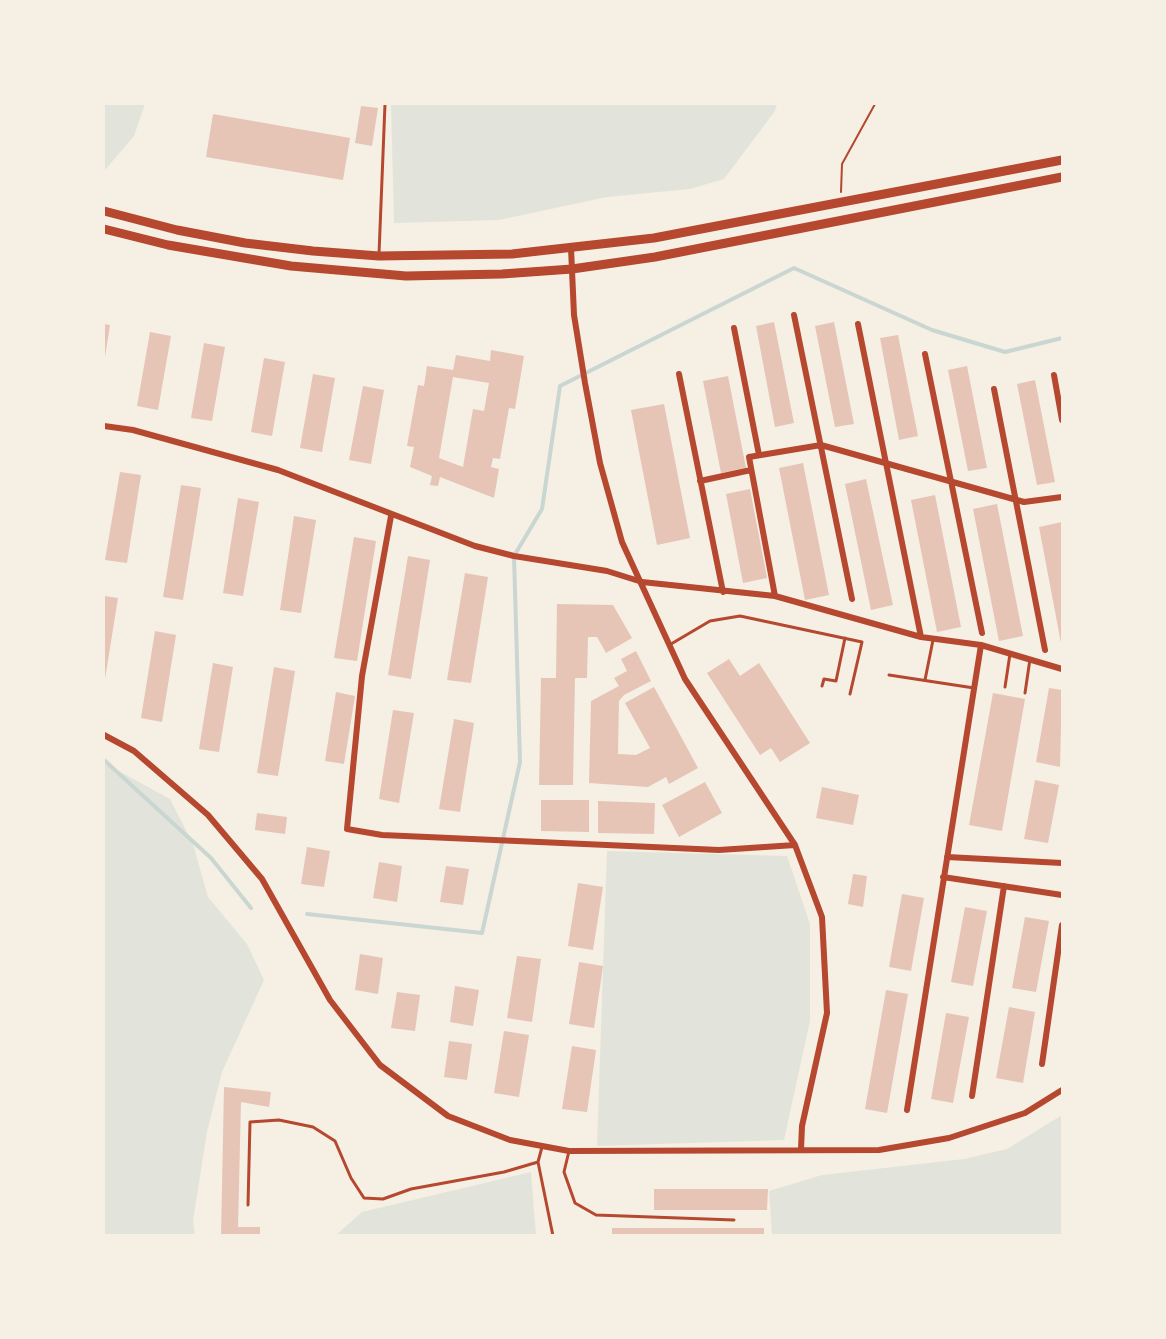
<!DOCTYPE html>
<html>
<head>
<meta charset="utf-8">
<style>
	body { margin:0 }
	#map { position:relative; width:1166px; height:1339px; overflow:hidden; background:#f6efe4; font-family:"Fira Sans",sans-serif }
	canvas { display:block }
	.frame { position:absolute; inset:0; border:105px solid #f6efe4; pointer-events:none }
</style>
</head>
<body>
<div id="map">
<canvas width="1166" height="1339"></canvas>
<div class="frame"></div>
</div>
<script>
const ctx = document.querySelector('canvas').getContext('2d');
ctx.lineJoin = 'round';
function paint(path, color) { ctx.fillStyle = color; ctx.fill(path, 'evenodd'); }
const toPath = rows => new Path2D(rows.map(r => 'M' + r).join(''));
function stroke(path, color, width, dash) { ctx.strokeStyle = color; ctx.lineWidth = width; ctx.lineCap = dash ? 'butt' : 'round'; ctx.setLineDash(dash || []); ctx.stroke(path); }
paint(toPath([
	[104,104,145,104,134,136,105,170],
	[391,104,777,104,775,111,724,179,690,189,607,197,499,220,394,223],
	[104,763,170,799,193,844,208,897,247,944,264,980,222,1072,207,1132,193,1221,195,1235,104,1235],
	[607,851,787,856,810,924,810,1021,784,1140,597,1146],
	[1062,1115,1062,1235,772,1234,769,1191,822,1175,964,1159,1007,1149],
	[531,1172,536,1235,336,1235,362,1212]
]), '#e2e4dc');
stroke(toPath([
	[104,760,211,858,251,908],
	[307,914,482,933,520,762,514,556,542,509,560,386,794,268,932,330,1005,352,1062,338]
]), '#c9d6d2', 4);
paint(toPath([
	[361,106,378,108,372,146,355,143],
	[213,114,350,138,343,180,206,157],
	[774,322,794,423,775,427,756,326],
	[834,322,854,424,835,427,815,326],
	[104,324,110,325,105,357,104,357],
	[150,332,171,336,158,410,137,406],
	[898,335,918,436,899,440,880,338],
	[204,343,225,347,212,421,191,418],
	[491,350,524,356,515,409,509,408,500,459,493,458,491,467,499,469,494,498,440,477,438,486,430,485,432,476,410,467,414,447,407,446,418,385,424,386,427,366,453,370,456,355,490,361],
	[453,377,489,383,484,411,473,409,463,467,439,458],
	[264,358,285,362,272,436,251,432],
	[967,366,987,468,968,471,948,370],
	[313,374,335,378,322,452,300,448],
	[728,376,746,468,721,473,703,381],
	[1035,380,1055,482,1037,485,1017,384],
	[363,386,384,390,371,464,349,460],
	[664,404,690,538,657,545,631,410],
	[803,463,829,595,805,600,779,468],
	[120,472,141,475,127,563,105,560],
	[866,479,893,605,871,610,845,484],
	[181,485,201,488,183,600,163,597],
	[750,489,767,578,743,583,726,494],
	[935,495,961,627,937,632,911,500],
	[238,498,259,502,243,596,223,593],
	[997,504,1023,636,999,641,973,509],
	[294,516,316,520,301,613,280,610],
	[1062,522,1062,643,1061,643,1039,527],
	[354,537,376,541,357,661,334,658],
	[408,556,430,560,411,679,388,675],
	[465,573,488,577,471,683,447,680],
	[104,596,118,598,105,679,104,679],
	[557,604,613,605,632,638,606,653,597,637,588,637,587,678,575,678,573,785,539,785,541,678,556,678],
	[155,631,176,635,162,722,141,718],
	[636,651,651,681,624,695,619,701,618,754,636,755,650,748,625,703,654,687,698,768,669,784,666,777,648,787,589,783,591,701,619,686,614,678,627,671,621,659],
	[729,659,740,676,759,663,810,743,780,762,771,748,760,755,707,673],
	[213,663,233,667,219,752,199,749],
	[274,667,295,671,278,776,257,773],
	[1049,688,1062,690,1060,767,1036,762],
	[336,692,355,696,344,764,325,761],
	[993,693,1025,699,1002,831,969,825],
	[393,710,414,713,399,803,379,799],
	[454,719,474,723,460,812,439,809],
	[1035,780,1059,785,1048,843,1024,839],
	[705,782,722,813,679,837,662,805],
	[822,787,859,795,853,825,816,818],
	[541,800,589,800,589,832,541,831],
	[598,801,655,803,654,834,598,833],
	[257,813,287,817,285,834,255,830],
	[307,847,330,851,324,887,301,884],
	[379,862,402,866,397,902,373,898],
	[446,866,469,869,463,905,440,902],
	[853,874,867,876,863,907,848,904],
	[578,883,603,887,593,950,568,946],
	[902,894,924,898,911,971,889,967],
	[965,907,987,911,973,986,951,982],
	[1025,917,1049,921,1036,992,1012,988],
	[360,954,383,958,378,994,355,990],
	[517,956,541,959,532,1022,507,1018],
	[579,962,603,966,594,1028,569,1024],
	[455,986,479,990,473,1026,450,1022],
	[886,990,908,994,887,1113,865,1109],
	[397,992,420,995,415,1031,391,1028],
	[1009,1007,1035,1012,1023,1083,996,1078],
	[946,1013,969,1017,953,1103,931,1099],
	[504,1031,529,1035,519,1097,494,1093],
	[449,1041,472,1044,467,1080,444,1077],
	[572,1046,596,1050,587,1112,562,1109],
	[224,1087,271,1092,269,1107,241,1102,238,1227,260,1227,260,1236,221,1236],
	[654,1189,768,1189,767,1210,654,1210],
	[612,1228,764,1228,764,1236,612,1236]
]), '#e6c5b7');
stroke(toPath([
	[841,192,842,164,875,104]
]), '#b5482f', 2);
stroke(toPath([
	[379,254,385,104],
	[671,644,710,621,740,616,862,642,850,694],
	[889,675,974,688],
	[925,680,933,640],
	[822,686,824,679,836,681,845,638],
	[1005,687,1010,654],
	[1025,693,1030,659],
	[542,1147,538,1162,553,1236],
	[569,1151,564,1172,575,1203,596,1215,734,1220],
	[248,1205,250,1122,279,1120,313,1127,335,1141,351,1178,364,1198,383,1199,411,1189,504,1172,538,1162]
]), '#b5482f', 3);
stroke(toPath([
	[571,248,574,315,585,383,600,463,622,542,685,679,795,845,822,917,827,1013,802,1126,801,1149],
	[794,315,852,599],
	[858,324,921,637],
	[734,328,759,455],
	[925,354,982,633],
	[679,374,723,592],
	[1054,375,1062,420],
	[994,389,1045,650],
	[104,426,133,430,278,470,475,546,514,556,607,571,642,582,775,596,921,637,981,645,1062,669],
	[700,481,751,470],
	[391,516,362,676,347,829,382,835,719,850,795,845],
	[775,596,749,457,821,445,1024,502,1062,497],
	[104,735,134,751,208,815,262,879,330,1000,380,1065,448,1116,510,1140,569,1151,879,1150,949,1138,1025,1113,1062,1090],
	[947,857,1062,863],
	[943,877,1062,895],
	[1042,1064,1062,925],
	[972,1096,1004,886],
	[907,1110,981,645]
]), '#b5482f', 6);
stroke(toPath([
	[104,211,177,230,245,243,313,251,379,256,512,254,654,238,1062,160],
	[104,229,168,245,291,266,406,276,502,274,572,269,655,257,1062,177]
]), '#b5482f', 9);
</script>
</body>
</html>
